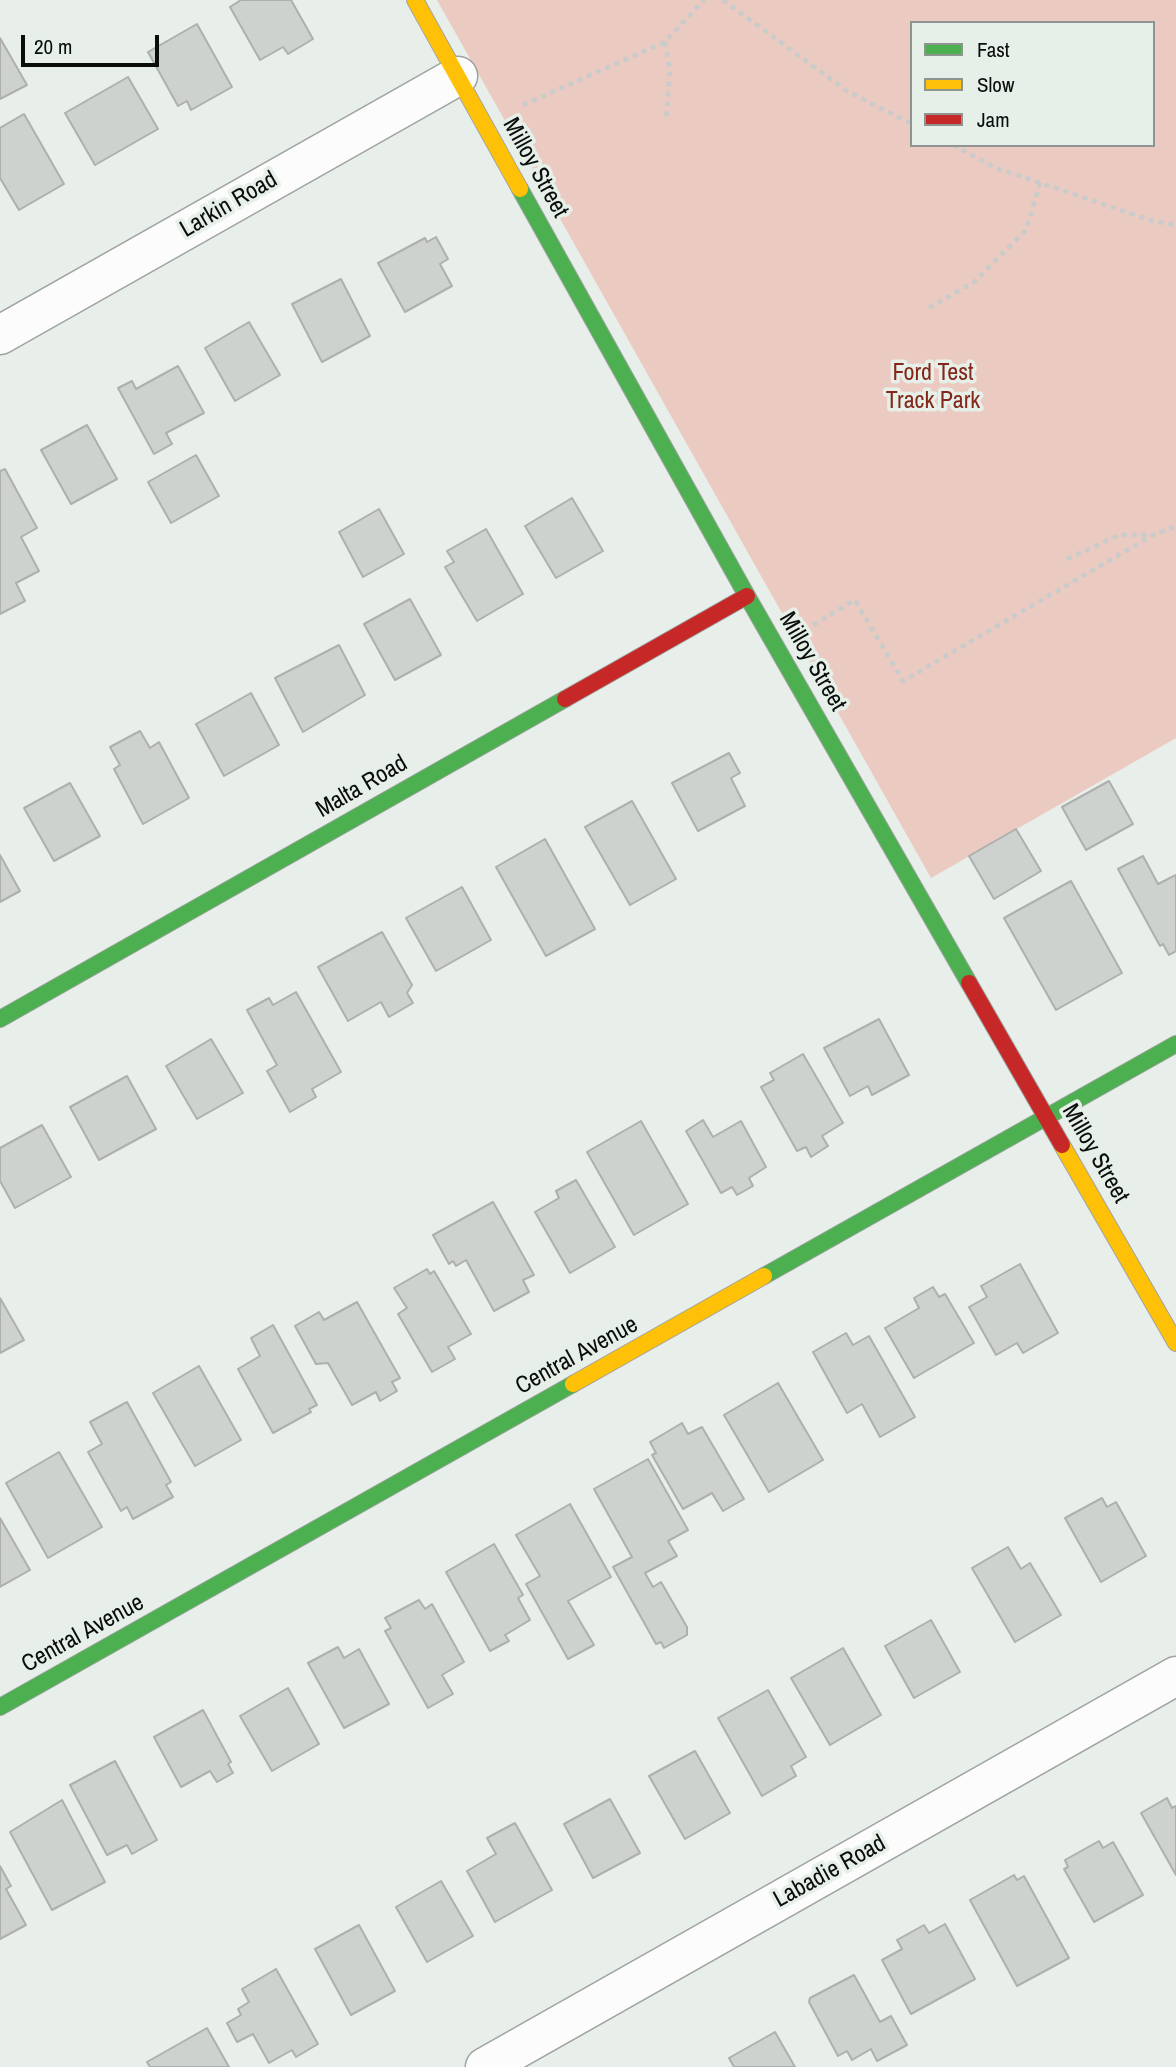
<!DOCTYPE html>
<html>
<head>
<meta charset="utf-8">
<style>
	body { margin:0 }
	#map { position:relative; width:1176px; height:2067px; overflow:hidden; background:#e8eee9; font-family:"Archivo Narrow",sans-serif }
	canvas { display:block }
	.legend { position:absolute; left:910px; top:21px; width:245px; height:126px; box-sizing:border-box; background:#e6f0e8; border:2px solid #8e9590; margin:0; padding:9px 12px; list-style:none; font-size:21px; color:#0a0d0b }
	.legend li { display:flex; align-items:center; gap:14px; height:35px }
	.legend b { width:35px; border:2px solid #8e9590 }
	.scale { position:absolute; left:21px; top:35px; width:138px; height:32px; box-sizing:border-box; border:4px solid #0a0d0b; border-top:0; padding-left:9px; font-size:21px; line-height:24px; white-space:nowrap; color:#0a0d0b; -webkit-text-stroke:5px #e6f0e8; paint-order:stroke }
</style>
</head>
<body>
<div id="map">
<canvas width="1176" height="2067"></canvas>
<ul class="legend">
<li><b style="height:9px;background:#4caf50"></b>Fast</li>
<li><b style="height:9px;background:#ffc107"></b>Slow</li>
<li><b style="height:9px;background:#c62828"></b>Jam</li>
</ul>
<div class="scale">20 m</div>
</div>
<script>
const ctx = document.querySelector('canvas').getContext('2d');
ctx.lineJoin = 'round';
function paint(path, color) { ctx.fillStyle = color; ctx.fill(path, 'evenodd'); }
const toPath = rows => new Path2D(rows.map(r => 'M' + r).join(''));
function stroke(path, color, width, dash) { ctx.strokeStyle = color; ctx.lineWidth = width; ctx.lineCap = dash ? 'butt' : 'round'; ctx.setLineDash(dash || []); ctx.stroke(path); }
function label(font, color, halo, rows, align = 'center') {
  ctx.font = font + ' "Archivo Narrow",sans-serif'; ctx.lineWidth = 7; ctx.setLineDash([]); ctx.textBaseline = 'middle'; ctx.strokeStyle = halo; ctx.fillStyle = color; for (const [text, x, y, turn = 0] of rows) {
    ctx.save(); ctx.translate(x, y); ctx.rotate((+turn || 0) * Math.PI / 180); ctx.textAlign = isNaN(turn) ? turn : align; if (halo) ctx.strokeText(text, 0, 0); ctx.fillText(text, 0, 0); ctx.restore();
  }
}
paint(toPath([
	[437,0,1176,0,1176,738,931,878],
	[912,23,1153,23,1153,145,912,145]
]), '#eacac1');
const building = toPath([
	[241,0,291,0,313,39,288,54,283,47,260,60,230,7,241,0],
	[197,24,232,87,191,110,187,101,178,106,148,52,197,24],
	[0,38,27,85,0,99,0,38],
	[128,77,158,129,95,165,65,113,128,77],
	[24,114,64,184,19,210,0,178,0,128,24,114],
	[436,237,448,259,440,264,452,286,405,312,378,263,425,238,427,242,436,237],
	[341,279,370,336,322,362,292,304,341,279],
	[249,322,280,375,235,401,205,348,249,322],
	[178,366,204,413,166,433,172,444,154,454,118,388,132,381,136,389,178,366],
	[87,425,117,479,71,504,41,450,87,425],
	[196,455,219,496,171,523,148,482,196,455],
	[5,469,37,528,21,537,39,571,16,583,25,601,0,614,0,471,5,469],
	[572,498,603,551,556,578,525,526,572,498],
	[379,509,404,554,363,577,339,532,379,509],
	[486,529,523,594,477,621,445,567,454,562,447,551,486,529],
	[410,599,441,655,395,680,364,624,410,599],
	[339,645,365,695,303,732,275,678,339,645],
	[251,693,279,745,224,776,196,724,251,693],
	[140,731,150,748,159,742,189,798,143,824,114,769,120,765,110,747,140,731],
	[729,753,740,773,731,778,745,806,698,831,672,783,729,753],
	[1109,781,1133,824,1086,850,1062,807,1109,781],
	[70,783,100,836,54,861,24,808,70,783],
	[632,801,676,879,630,905,585,827,632,801],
	[1016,829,1041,871,994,899,969,856,1016,829],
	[545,839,595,929,546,956,496,867,545,839],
	[0,855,20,891,0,902,0,855],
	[1143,856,1158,884,1176,875,1176,951,1169,955,1163,944,1160,946,1118,869,1143,856],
	[1071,881,1122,973,1056,1010,1004,918,1071,881],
	[462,887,491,940,436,971,406,918,462,887],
	[382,932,412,985,407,993,413,1003,389,1017,381,1002,348,1021,318,967,382,932],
	[296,992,341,1072,312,1089,316,1097,290,1112,267,1071,277,1065,247,1010,269,998,273,1005,296,992],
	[879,1019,909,1075,872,1095,868,1086,850,1096,824,1048,879,1019],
	[211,1039,243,1093,197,1119,166,1066,211,1039],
	[803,1054,843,1123,822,1136,828,1146,811,1157,806,1147,797,1151,761,1087,774,1080,770,1073,803,1054],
	[127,1076,156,1129,99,1160,70,1107,127,1076],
	[703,1120,713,1137,741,1121,766,1167,749,1178,753,1186,737,1195,732,1187,721,1193,686,1131,703,1120],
	[641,1121,688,1204,634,1235,587,1152,641,1121],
	[42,1125,71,1177,15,1208,0,1181,0,1148,42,1125],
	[576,1180,615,1247,570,1273,535,1212,559,1198,556,1191,576,1180],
	[493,1202,534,1275,523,1280,529,1292,494,1311,466,1260,456,1266,453,1261,449,1264,433,1235,493,1202],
	[1020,1264,1058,1333,1023,1353,1017,1343,996,1355,969,1307,987,1297,981,1286,1020,1264],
	[427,1269,430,1274,434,1271,471,1334,448,1347,455,1359,432,1372,398,1314,407,1308,394,1288,427,1269],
	[933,1287,939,1297,945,1294,974,1343,914,1378,885,1328,919,1308,914,1298,933,1287],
	[0,1298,24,1340,0,1353,0,1298],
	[357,1302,400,1378,392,1382,397,1391,380,1401,376,1392,352,1405,328,1363,316,1364,295,1326,319,1312,324,1320,357,1302],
	[273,1325,317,1405,309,1409,311,1412,273,1433,238,1369,260,1356,251,1338,273,1325],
	[846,1333,853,1345,869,1336,915,1417,880,1437,862,1404,847,1413,813,1352,846,1333],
	[199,1366,241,1440,195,1466,153,1393,199,1366],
	[778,1383,823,1460,769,1492,724,1415,778,1383],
	[127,1402,171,1482,166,1485,173,1497,133,1519,127,1507,121,1511,88,1452,102,1444,90,1422,127,1402],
	[682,1423,688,1434,702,1427,744,1499,723,1511,712,1493,683,1509,652,1455,656,1453,650,1442,682,1423],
	[59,1452,102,1527,48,1558,6,1483,59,1452],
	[648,1459,688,1530,668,1541,677,1556,645,1573,653,1587,661,1582,687,1627,687,1635,664,1648,661,1642,656,1644,613,1567,632,1557,594,1489,648,1459],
	[1102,1498,1107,1507,1116,1502,1146,1556,1101,1582,1065,1518,1102,1498],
	[570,1504,611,1577,568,1601,594,1645,568,1659,526,1584,540,1576,516,1535,570,1504],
	[0,1518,30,1570,0,1587,0,1518],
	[494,1544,523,1595,518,1598,530,1620,505,1635,509,1641,490,1651,446,1572,494,1544],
	[1008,1547,1021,1569,1030,1563,1061,1615,1015,1642,972,1568,1008,1547],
	[419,1600,425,1609,432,1604,464,1662,442,1675,453,1694,428,1708,385,1631,391,1628,385,1618,419,1600],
	[931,1620,960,1672,914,1698,885,1646,931,1620],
	[338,1647,344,1658,359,1649,389,1704,344,1728,308,1663,338,1647],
	[843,1648,881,1715,830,1745,791,1678,843,1648],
	[288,1688,319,1744,272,1771,240,1716,288,1688],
	[768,1690,806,1757,791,1766,796,1776,762,1796,718,1718,768,1690],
	[203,1710,231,1762,228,1764,233,1773,217,1782,210,1771,181,1787,154,1737,203,1710],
	[695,1751,730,1813,685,1839,649,1776,695,1751],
	[115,1761,157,1840,132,1854,127,1845,107,1855,70,1785,115,1761],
	[1167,1798,1172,1808,1176,1806,1176,1875,1141,1813,1167,1798],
	[610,1799,640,1853,593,1878,564,1824,610,1799],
	[62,1800,105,1882,52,1910,10,1832,62,1800],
	[515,1823,552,1890,495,1922,467,1871,496,1854,487,1838,515,1823],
	[1099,1841,1103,1848,1113,1842,1143,1895,1094,1922,1064,1869,1068,1867,1065,1860,1099,1841],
	[0,1866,11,1886,6,1889,26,1925,0,1939,0,1866],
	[1014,1875,1017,1880,1024,1876,1069,1958,1017,1986,970,1900,1014,1875],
	[441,1881,473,1936,427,1962,396,1907,441,1881],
	[945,1924,975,1979,911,2014,882,1960,902,1949,897,1940,924,1925,929,1933,945,1924],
	[359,1925,395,1991,351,2015,315,1949,359,1925],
	[276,1969,318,2044,296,2057,292,2050,269,2063,253,2034,237,2042,227,2023,241,2015,238,2009,249,2002,242,1989,276,1969],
	[854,1975,880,2022,891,2016,907,2045,877,2061,871,2049,852,2060,847,2051,838,2056,809,2002,810,1998,854,1975],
	[207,2028,229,2067,150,2067,147,2062,207,2028],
	[775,2032,795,2067,734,2067,729,2058,775,2032]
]);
paint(building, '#ced2cf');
stroke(building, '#adb0ad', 2);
const street = toPath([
	[0,335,458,76],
	[485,2067,1176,1676]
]);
const fast = toPath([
	[520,189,747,596,969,983],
	[0,1019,565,699],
	[764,1276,1176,1044],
	[0,1707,573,1384]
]);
const slow = toPath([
	[415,0,520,189],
	[1062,1145,1176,1343],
	[573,1384,764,1276]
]);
const jam = toPath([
	[565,699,747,596],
	[969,983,1062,1145]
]);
stroke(street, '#9fa3a0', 41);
stroke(fast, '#9fa3a0', 18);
stroke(slow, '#9fa3a0', 18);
stroke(jam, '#9fa3a0', 18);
stroke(toPath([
	[723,0,847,91,912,124],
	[665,42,670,70,666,121],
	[523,105,665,42,704,0],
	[953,145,996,168,1153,221,1176,225],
	[929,308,974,282,1026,230,1040,183],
	[1067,559,1119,535,1152,535],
	[813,625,855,600,903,681,1153,535,1176,526]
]), '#cacbcb', 4.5, [5, 5]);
stroke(street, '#fcfcfc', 38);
stroke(fast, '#4caf50', 16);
stroke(slow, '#ffc107', 16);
stroke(jam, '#c62828', 16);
label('24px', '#0a0d0b', '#e6f0e8', [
	["Milloy Street",535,168,61],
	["Larkin Road",229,205,-30],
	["Milloy Street",812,662,60],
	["Malta Road",362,787,-30],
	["Milloy Street",1095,1154,60],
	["Central Avenue",577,1356,-29],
	["Central Avenue",83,1634,-29],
	["Labadie Road",830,1872,-29]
]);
label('24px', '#84261a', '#e6f0e8', [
	["Ford Test",933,374],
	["Track Park",933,402]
]);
</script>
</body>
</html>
